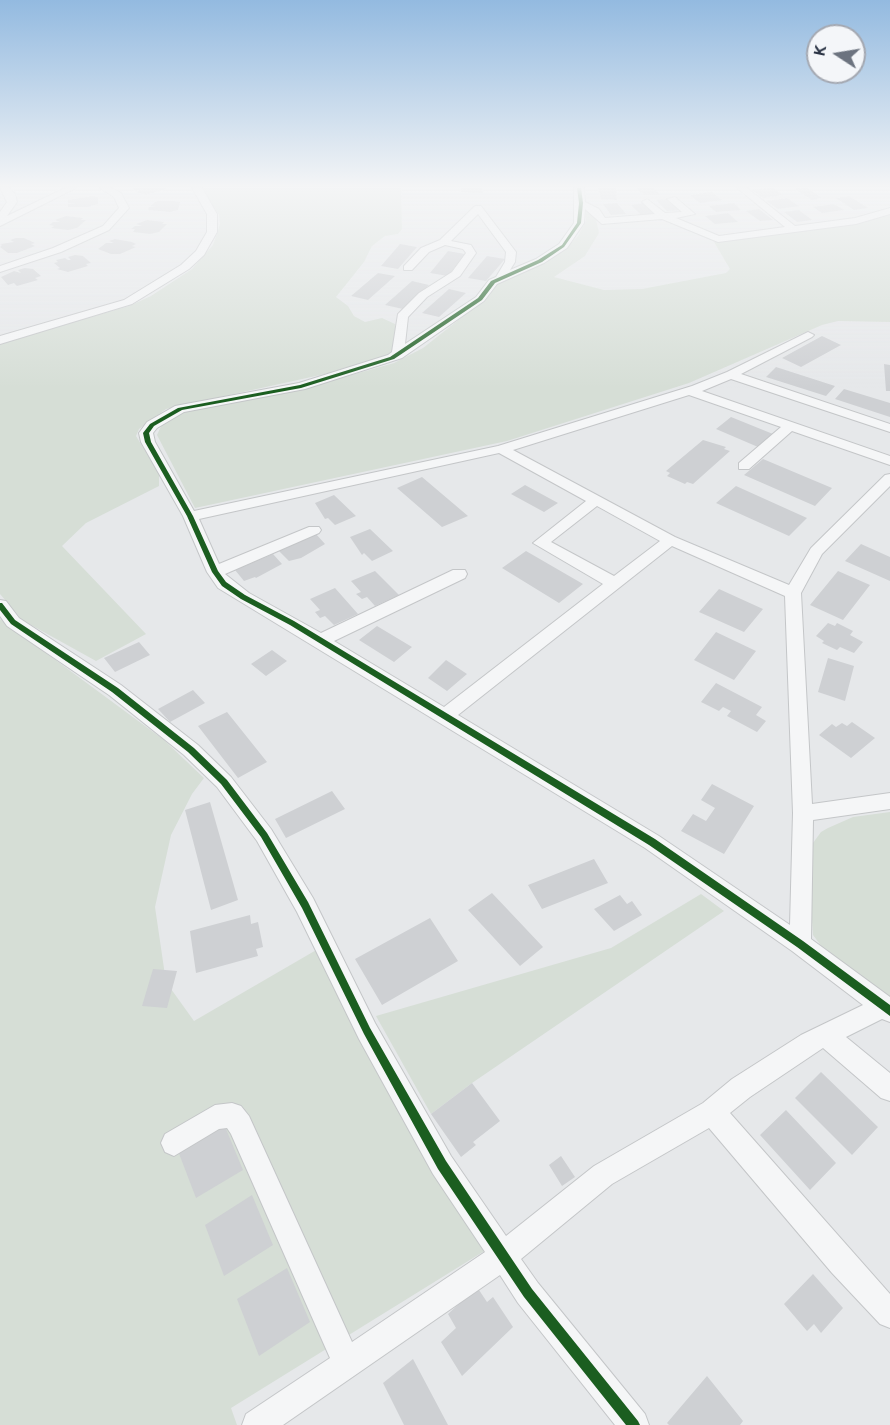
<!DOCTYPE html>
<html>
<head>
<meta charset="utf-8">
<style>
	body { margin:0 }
	#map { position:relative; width:890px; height:1425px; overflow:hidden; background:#e6e8ea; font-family:Figtree,sans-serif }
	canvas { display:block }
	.north { position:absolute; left:806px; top:24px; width:60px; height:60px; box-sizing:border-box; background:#f4f6f9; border:2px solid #a4a8b1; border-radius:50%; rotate:282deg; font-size:16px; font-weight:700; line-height:24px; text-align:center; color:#2b3445 }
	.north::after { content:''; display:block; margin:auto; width:21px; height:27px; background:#6c737f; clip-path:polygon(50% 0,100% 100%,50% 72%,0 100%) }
</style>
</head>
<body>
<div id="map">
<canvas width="890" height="1425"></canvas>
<div class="north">K</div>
</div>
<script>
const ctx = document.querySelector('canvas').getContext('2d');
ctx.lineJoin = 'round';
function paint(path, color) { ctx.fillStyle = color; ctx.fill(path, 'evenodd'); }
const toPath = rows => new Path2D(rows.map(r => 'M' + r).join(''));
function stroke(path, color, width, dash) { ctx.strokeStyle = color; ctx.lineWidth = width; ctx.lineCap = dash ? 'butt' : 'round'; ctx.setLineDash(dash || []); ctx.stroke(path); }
paint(toPath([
	[202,188,401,188,402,229,398,234,385,236,372,246,364,262,336,297,348,306,354,316,365,322,382,318,395,324,396,343,393,351,384,357,334,372,166,409,139,429,136,436,159,474,159,486,86,523,62,546,146,634,96,661,22,620,0,594,0,343,129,306,151,296,192,269,213,245,220,224,219,215],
	[585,207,595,214,599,233,585,256,554,277,604,290,642,289,726,273,730,269,714,242,862,223,890,214,890,322,838,321,822,325,689,383,507,441,195,508,157,435,163,422,181,413,313,386,394,363,423,348,490,295,494,284,561,252,578,236,586,220],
	[0,619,164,740,204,778,192,794,171,835,155,907,166,982,194,1021,318,949,486,1250,231,1408,237,1425,0,1425],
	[890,812,890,1003,822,947,813,935,808,858,813,843,821,832,828,828,853,817],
	[701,894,724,911,472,1083,431,1114,376,1016,611,948]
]), '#d6ded6');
paint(toPath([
	[133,188,166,188,166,189,145,195,136,192,142,189,135,191],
	[465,188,482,188,483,193,461,192,460,189],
	[598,188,616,188,617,200,601,199],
	[636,188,654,188,660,195,644,195],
	[768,188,773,188,783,195,763,198,752,190],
	[802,188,807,188,822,198,812,200,795,189],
	[712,192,722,200,700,203,690,195],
	[92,196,98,197,98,204,87,207,68,207,68,204,76,203,68,203,68,200],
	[849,196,868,208,854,210,836,198],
	[787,198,799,206,778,209,766,201],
	[670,199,682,210,667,211,656,200],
	[157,201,175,201,180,202,178,210,170,212,148,210,149,207,156,207,150,206],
	[617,203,626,214,611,215,603,204],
	[645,203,656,214,642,216,631,205],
	[734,203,741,210,716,212,709,206],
	[834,204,844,210,822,213,813,207],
	[759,209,773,220,760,221,746,211],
	[799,210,812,220,797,222,784,212],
	[728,213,738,222,715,224,705,216],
	[66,216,83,218,81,220,86,220,77,228,68,230,51,228,54,226,49,225,53,222,60,222,55,220],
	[147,220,164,222,162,224,167,224,159,232,150,234,133,232,135,229,131,229,135,226,142,226,136,224],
	[16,238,24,238,35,243,31,244,35,246,17,253,8,253,0,247,2,245,0,244,14,242,10,240],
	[115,239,132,242,136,244,132,246,136,247,120,254,111,254,98,249,106,243,114,243,109,241],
	[400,244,417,247,398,269,381,266],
	[448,251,465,254,448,276,430,273],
	[75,255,83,256,91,263,86,264,88,266,68,272,57,269,60,268,54,263,58,262,56,260,65,258,68,260,71,260,68,257],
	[487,256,505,259,486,281,468,278],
	[25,268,33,269,41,276,35,278,38,280,17,286,14,283,8,285,1,277,14,271,21,273,18,270],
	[378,273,395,276,368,300,351,296],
	[412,281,429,285,403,309,385,305],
	[449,289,466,293,439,317,422,313],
	[822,336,841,345,801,367,782,358],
	[884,364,890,365,890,391,886,391],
	[776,367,835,386,826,396,766,377],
	[844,389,890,403,890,417,835,399],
	[731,417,773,434,758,447,716,429],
	[703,440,726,447,724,449,730,451,693,484,687,482,685,484,667,476,670,473,666,471],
	[763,459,832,488,815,506,744,475],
	[422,477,468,516,442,527,397,488],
	[525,485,558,503,544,512,511,494],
	[736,486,807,518,789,536,716,503],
	[334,495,356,516,335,525,328,518,325,519,315,503],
	[370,529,393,551,372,561,364,553,362,555,350,537],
	[316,534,325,544,301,558,289,561,279,551],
	[861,544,890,557,890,581,845,561],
	[526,551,583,584,559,603,502,568],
	[273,554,282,564,256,578,255,577,244,581,235,570],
	[375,571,399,595,375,606,367,597,362,599,356,594,361,592,351,581],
	[838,571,870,585,843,620,810,605],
	[335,588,358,614,334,625,325,616,320,618,315,612,320,610,310,599],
	[719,589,763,609,744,632,699,612],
	[828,623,835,626,837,623,853,631,850,635,863,642,854,653,840,647,837,650,822,643,824,641,816,636],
	[377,626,412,647,394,662,359,640],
	[716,632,756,651,734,680,694,660],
	[139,642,150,655,115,672,104,658],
	[272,650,287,661,266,676,251,664],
	[828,658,854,666,845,701,818,692],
	[446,660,467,674,447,691,428,678],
	[716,683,762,707,756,715,766,721,757,732,727,716,731,711,723,707,719,711,701,702],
	[193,690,205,703,170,722,158,709],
	[227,712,267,762,238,778,198,726],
	[852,722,875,738,851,758,819,735,832,724,836,727,842,723,847,726],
	[712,784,754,806,724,854,681,831,693,814,706,821,715,808,701,800],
	[332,791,345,809,286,838,275,819],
	[210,802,238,900,211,910,185,810],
	[594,859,608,883,542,909,528,885],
	[492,893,543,947,520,966,468,910],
	[620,895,627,904,632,901,642,915,614,931,594,909],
	[250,915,251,924,258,922,263,947,256,949,258,956,196,973,190,931],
	[430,918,458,961,382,1005,355,959],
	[153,969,177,971,167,1008,142,1006],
	[821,1072,878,1127,852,1155,795,1098],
	[472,1083,500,1121,473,1142,476,1145,461,1157,431,1114],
	[786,1110,836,1163,810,1190,760,1135],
	[224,1124,243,1170,196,1198,178,1151],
	[561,1156,575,1177,562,1186,549,1165],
	[252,1195,273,1245,224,1276,205,1225],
	[287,1268,310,1322,259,1356,237,1299],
	[813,1274,843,1308,821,1333,814,1324,807,1331,784,1304],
	[477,1287,487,1302,493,1297,513,1327,462,1376,441,1342,456,1328,448,1314],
	[413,1359,448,1425,404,1425,383,1383],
	[707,1376,743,1421,740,1425,669,1425,667,1423]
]), '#ced0d3');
const minor = toPath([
	[0,188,9,188,15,194,17,202,7,216,65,188,76,188,0,226,0,212,7,202,0,188],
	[100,188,111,188,121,193,129,208,109,230,61,252,0,272,0,266,53,248,103,226,119,208,114,197,100,188],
	[192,188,202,188,217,214,217,232,204,255,189,269,132,304,0,344,0,336,124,300,181,265,196,251,207,232,207,214,192,188],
	[574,188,584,188,585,202,599,209,605,218,655,214,642,202,647,199,665,213,682,212,667,199,675,197,695,214,676,218,719,236,785,227,737,188,747,188,795,226,855,218,890,208,890,214,856,224,718,242,662,219,602,224,585,209,584,223,567,248,544,263,497,284,484,301,402,358,305,389,184,412,157,428,153,433,155,442,194,511,498,446,692,386,727,372,808,332,814,335,812,337,741,374,890,424,890,432,731,379,702,391,890,456,890,465,792,431,749,469,739,469,739,463,781,427,689,395,513,450,675,537,789,585,811,548,885,475,890,474,890,486,822,554,801,593,812,804,890,793,890,809,813,820,811,939,890,997,890,1022,882,1019,846,1037,890,1073,890,1101,881,1098,823,1048,750,1097,730,1113,890,1294,890,1328,880,1324,832,1273,709,1128,612,1184,521,1259,538,1283,645,1414,649,1425,615,1425,518,1303,500,1275,283,1425,242,1425,246,1414,330,1358,231,1134,227,1128,219,1129,174,1156,165,1152,161,1143,165,1134,215,1105,232,1103,241,1106,249,1116,352,1342,485,1252,433,1174,359,1039,297,912,257,841,217,787,184,755,109,695,7,626,0,616,0,600,6,601,19,618,121,685,198,745,231,777,271,829,313,898,375,1023,451,1156,506,1236,594,1166,703,1103,732,1079,801,1035,863,1005,792,951,645,848,218,588,207,572,183,516,141,442,139,433,147,422,175,406,299,383,388,355,392,352,398,314,419,293,452,272,466,253,463,249,445,245,429,252,412,270,404,270,404,266,421,248,440,240,475,206,481,206,516,252,515,262,510,270,536,259,559,244,574,223,574,188],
	[478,214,506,252,505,262,496,277,489,280,476,297,405,344,408,317,427,297,460,276,476,253,471,245,451,241,478,214],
	[499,453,586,501,533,543,603,584,444,707,334,641,465,578,467,574,465,570,453,570,321,633,249,593,225,574,319,533,321,530,319,527,309,527,219,564,199,519,499,453],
	[597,506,660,541,614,576,551,542,597,506],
	[672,546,785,596,793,813,790,925,659,836,458,715,672,546]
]);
stroke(minor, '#c4c6c8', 2);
paint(minor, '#f5f6f7');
paint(toPath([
	[577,188,581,188,583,203,581,223,564,247,542,262,495,283,482,300,394,359,301,388,182,410,154,426,149,433,151,442,193,516,218,571,226,582,245,595,294,621,655,839,803,941,890,1005,890,1016,797,947,649,845,290,625,241,599,222,586,212,572,187,516,145,442,143,433,150,424,178,408,300,385,390,357,478,298,491,281,538,260,562,245,577,223,579,203,577,188],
	[0,603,2,603,15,620,118,688,194,748,227,780,267,833,308,902,370,1028,446,1161,532,1289,638,1421,640,1425,626,1425,524,1297,438,1169,364,1034,302,908,261,837,221,784,188,752,112,692,11,624,0,610,0,603]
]), '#1b5e20');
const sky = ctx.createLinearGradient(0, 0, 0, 388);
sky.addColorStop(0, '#93bae0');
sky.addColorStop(0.48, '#f4f5f6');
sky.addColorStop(1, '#f4f5f600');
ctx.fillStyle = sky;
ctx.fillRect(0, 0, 890, 388);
</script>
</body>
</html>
